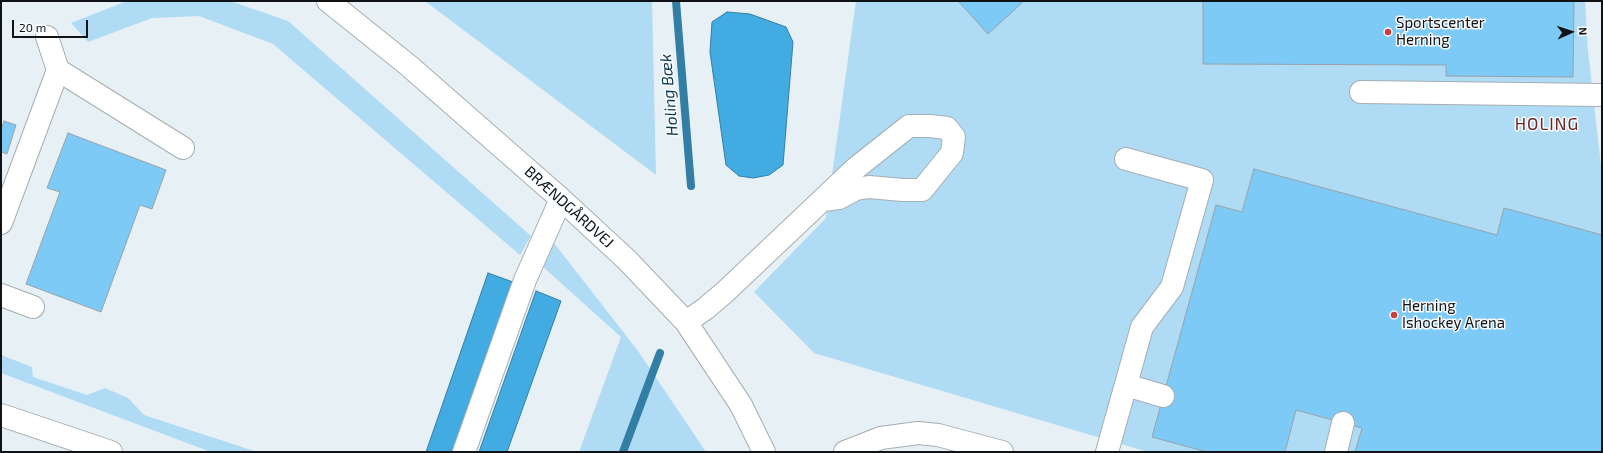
<!DOCTYPE html>
<html>
<head>
<meta charset="utf-8">
<style>
	body { margin:0 }
	#map { position:relative; width:1603px; height:453px; overflow:hidden; background:#e7f0f5; font-family:"Exo 2",sans-serif }
	canvas { display:block }
	.frame { position:absolute; inset:0; border:2px solid #101315; pointer-events:none }
	.north { position:absolute; left:1551px; top:12px; width:40px; height:40px; -webkit-text-stroke:3px #f9fcfe; paint-order:stroke; rotate:87deg; font-size:11px; font-weight:700; line-height:16px; text-align:center; color:#101315 }
	.north::after { content:''; display:block; margin:auto; width:14px; height:18px; background:#101315; clip-path:polygon(50% 0,100% 100%,50% 72%,0 100%) }
	.scale { position:absolute; left:12px; top:20px; width:76px; height:18px; box-sizing:border-box; border:2px solid #101315; border-top:0; padding-left:5px; font-size:12px; line-height:14px; white-space:nowrap; color:#101315; -webkit-text-stroke:3px #f9fcfe; paint-order:stroke }
</style>
</head>
<body>
<div id="map">
<canvas width="1603" height="453"></canvas>
<div class="frame"></div>
<div class="north">N</div>
<div class="scale">20 m</div>
</div>
<script>
const ctx = document.querySelector('canvas').getContext('2d');
ctx.lineJoin = 'round';
function paint(path, color) { ctx.fillStyle = color; ctx.fill(path, 'evenodd'); }
const toPath = rows => new Path2D(rows.map(r => 'M' + r).join(''));
function stroke(path, color, width, dash) { ctx.strokeStyle = color; ctx.lineWidth = width; ctx.lineCap = dash ? 'butt' : 'round'; ctx.setLineDash(dash || []); ctx.stroke(path); }
function label(font, color, halo, rows, align = 'center') {
  ctx.font = font + ' "Exo 2",sans-serif'; ctx.lineWidth = 3; ctx.setLineDash([]); ctx.textBaseline = 'middle'; ctx.strokeStyle = halo; ctx.fillStyle = color; for (const [text, x, y, turn = 0] of rows) {
    ctx.save(); ctx.translate(x, y); ctx.rotate((+turn || 0) * Math.PI / 180); ctx.textAlign = isNaN(turn) ? turn : align; if (halo) ctx.strokeText(text, 0, 0); ctx.fillText(text, 0, 0); ctx.restore();
  }
}
paint(toPath([
	[127,1,230,1,288,21,531,236,520,255,273,44,199,16,152,18,88,42,71,23],
	[425,1,652,1,656,175],
	[856,1,1585,1,1588,51,1602,174,1602,452,1148,452,814,353,754,292,826,218],
	[554,243,638,351,706,452,579,452,621,337,541,265],
	[1,355,32,367,33,377,87,395,105,388,128,398,144,415,257,452,211,452,1,373]
]), '#afdbf5');
const water = toPath([
	[727,12,750,14,786,27,793,42,783,165,769,175,753,178,739,176,726,165,710,52,712,22,727,12],
	[488,273,513,282,454,452,426,452,488,273],
	[536,291,561,301,507,452,479,452,536,291]
]);
paint(water, '#42ace2');
stroke(water, '#337ea4', 1);
stroke(toPath([
	[676,1,691,186],
	[623,452,660,353]
]), '#337ea4', 8);
const building = toPath([
	[958,1,1024,1,988,34,958,1],
	[1203,1,1574,1,1573,77,1446,76,1446,65,1203,64,1203,1],
	[4,121,16,125,7,154,1,152,1,130,4,121],
	[68,133,166,170,152,209,140,205,101,312,26,284,60,192,47,188,68,133],
	[1254,169,1497,235,1504,208,1602,235,1602,452,1355,452,1362,428,1296,410,1285,452,1207,452,1152,437,1216,205,1242,212,1254,169]
]);
paint(building, '#7dcaf6');
stroke(building, '#9aa2a7', 1);
const minor = toPath([
	[328,1,408,65,561,199,627,260,686,322,741,405,764,452],
	[58,70,183,148],
	[1361,92,1602,95],
	[1,223,58,70,47,37],
	[1,295,33,307],
	[686,322,705,309,725,292,856,168,909,126,930,126,947,128,954,137,952,153,922,190,903,190,869,187,856,189,839,198,823,200],
	[1126,385,1163,396],
	[1,415,111,452],
	[464,452,525,280,561,199],
	[845,452,881,438,918,433,938,435,1002,452],
	[1107,452,1142,327,1172,287,1202,180,1126,159],
	[1336,452,1343,423]
]);
stroke(minor, '#a5aeb3', 24);
stroke(minor, '#fff', 22);
for (const [x, y, r, color] of [
	[1388,32,4,"#cd3e3f"],
	[1394,315,4,"#cd3e3f"]
]) { const dot = new Path2D(); dot.arc(x, y, r, 0, 2 * Math.PI); ctx.fillStyle = color; ctx.fill(dot); stroke(dot, '#f9fcfe', 1.5); }
label('15px', '#101315', '#f9fcfe', [
	["Sportscenter",1396,23],
	["Herning",1396,40],
	["Herning",1402,306],
	["Ishockey Arena",1402,323]
], 'left');
label('15px', '#101315', '#f9fcfe', [
	["BRÆNDGÅRDVEJ",569,207,42]
]);
label('italic 16px', '#0a384e', '#f9fcfe', [
	["Holing Bæk",669,95,-95]
]);
ctx.letterSpacing = '1px';
label('17px', '#6d2725', '#f9fcfe', [
	["HOLING",1547,124]
]);
ctx.letterSpacing = '0px';
</script>
</body>
</html>
